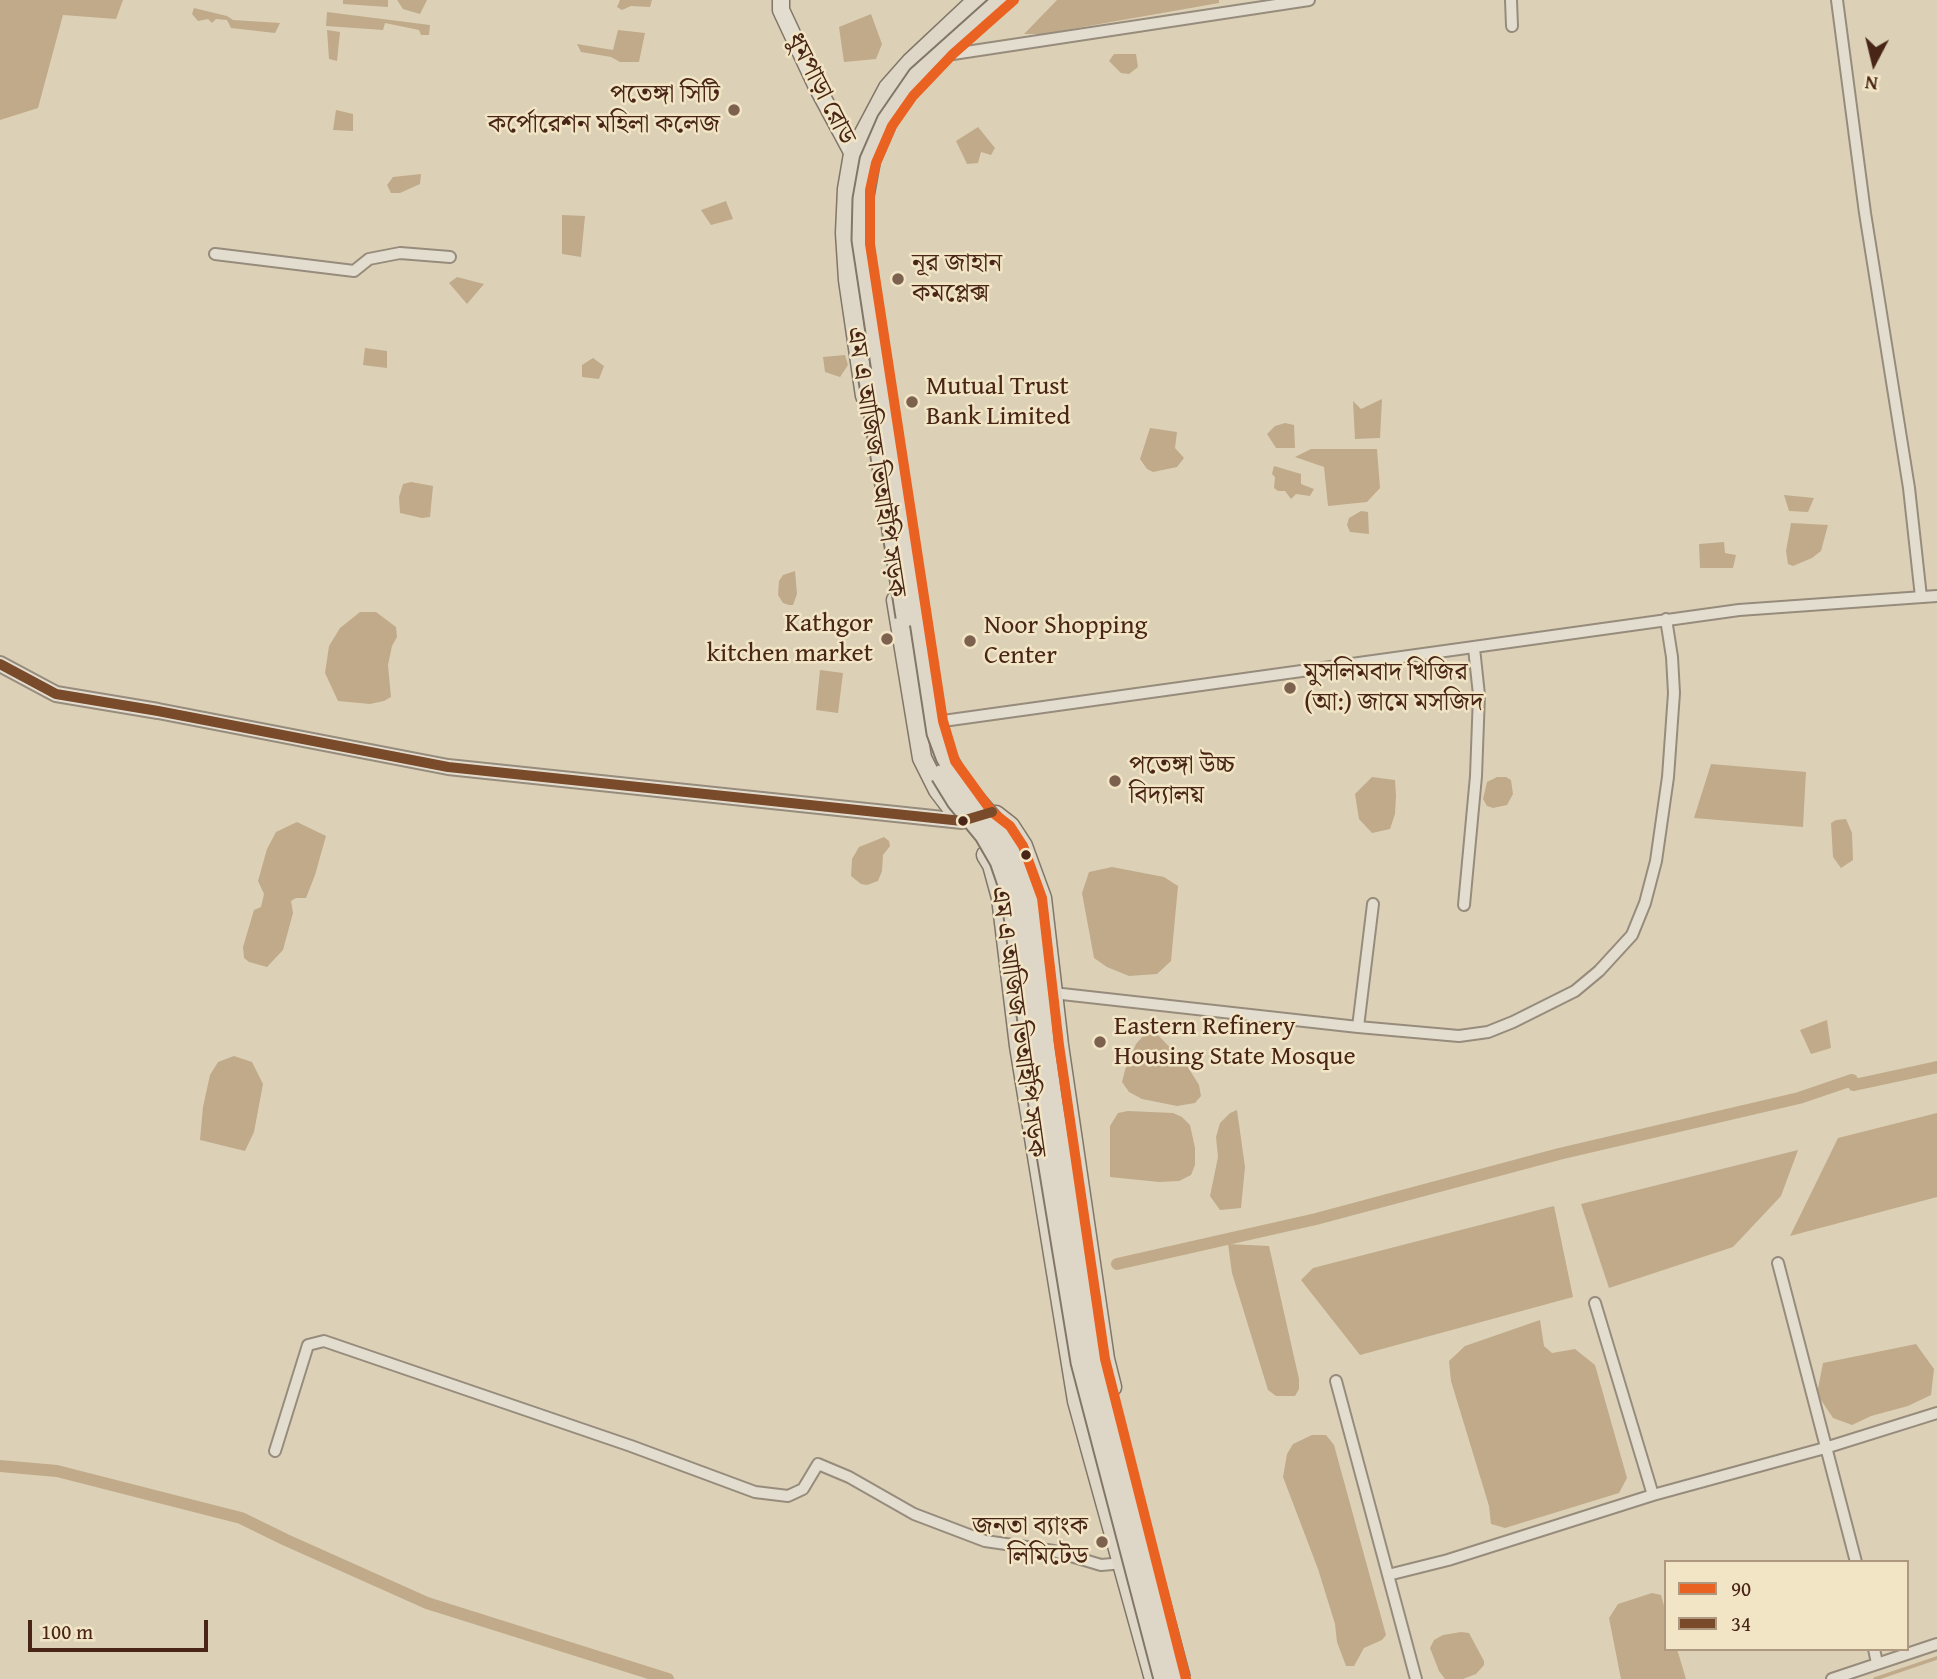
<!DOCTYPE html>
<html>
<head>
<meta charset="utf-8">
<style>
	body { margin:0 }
	#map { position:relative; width:1937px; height:1679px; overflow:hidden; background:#dcd1b7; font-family:"Gentium Book Plus",serif }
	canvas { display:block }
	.legend { position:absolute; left:1664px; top:1560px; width:245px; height:91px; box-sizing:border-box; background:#f2e5c6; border:2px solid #ae9880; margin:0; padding:9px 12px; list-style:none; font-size:21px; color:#482516 }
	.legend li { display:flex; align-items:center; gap:14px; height:35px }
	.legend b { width:35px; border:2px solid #ae9880 }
	.north { position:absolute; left:1839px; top:28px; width:70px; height:70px; -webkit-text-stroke:5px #f2e5c6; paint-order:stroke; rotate:187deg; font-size:19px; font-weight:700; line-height:28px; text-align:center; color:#482516 }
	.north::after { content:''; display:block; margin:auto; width:24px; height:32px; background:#482516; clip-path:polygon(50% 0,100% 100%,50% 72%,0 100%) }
	.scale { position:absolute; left:28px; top:1620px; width:180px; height:32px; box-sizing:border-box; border:4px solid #482516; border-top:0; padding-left:9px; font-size:21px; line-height:24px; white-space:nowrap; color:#482516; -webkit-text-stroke:5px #f2e5c6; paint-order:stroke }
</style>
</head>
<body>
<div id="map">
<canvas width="1937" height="1679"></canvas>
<ul class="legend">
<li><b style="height:9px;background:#ea6221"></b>90</li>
<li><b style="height:9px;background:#7a4b2a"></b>34</li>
</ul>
<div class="north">N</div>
<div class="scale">100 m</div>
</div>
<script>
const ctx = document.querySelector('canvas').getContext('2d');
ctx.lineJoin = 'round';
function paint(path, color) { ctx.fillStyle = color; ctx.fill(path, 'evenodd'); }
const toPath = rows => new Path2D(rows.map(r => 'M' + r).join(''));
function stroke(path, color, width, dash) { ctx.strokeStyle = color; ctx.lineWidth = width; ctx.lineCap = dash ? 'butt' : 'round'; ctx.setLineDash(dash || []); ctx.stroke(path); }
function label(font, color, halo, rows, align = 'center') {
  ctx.font = font + ' "Gentium Book Plus","Noto Serif Bengali",serif'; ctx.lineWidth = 5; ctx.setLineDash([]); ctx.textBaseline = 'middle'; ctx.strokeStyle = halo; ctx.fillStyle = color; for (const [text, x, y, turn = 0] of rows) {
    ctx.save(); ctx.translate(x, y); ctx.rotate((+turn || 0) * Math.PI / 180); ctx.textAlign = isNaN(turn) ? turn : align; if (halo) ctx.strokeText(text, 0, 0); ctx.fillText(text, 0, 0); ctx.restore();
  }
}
paint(toPath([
	[0,0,123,0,116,19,63,15,38,108,0,120],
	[343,0,388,0,388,7,343,4],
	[397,0,427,0,420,14,403,9],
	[620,0,652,0,650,7,631,6,622,10,617,7],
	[1057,0,1219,0,1219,3,1043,34,1024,34],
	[194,8,227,16,233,20,280,23,275,33,231,28,227,20,216,19,212,23,208,19,198,21,192,14],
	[327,12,430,25,429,35,421,35,419,30,385,23,383,30,326,26],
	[871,14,882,44,876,59,844,62,839,27],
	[327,30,340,32,337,61,329,59],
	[618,30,645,33,639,62,620,62,611,57,581,52,577,44,613,50],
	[1114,54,1136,54,1138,67,1129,74,1121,73,1109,61],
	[336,110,353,114,353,131,333,130],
	[978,127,995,148,991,155,981,152,978,163,967,164,956,141],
	[421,174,420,184,400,193,391,193,387,185,393,177],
	[726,201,733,219,711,225,701,210],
	[562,215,585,216,581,257,562,254],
	[457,277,484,284,467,304,449,283],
	[365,348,387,351,387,368,363,365],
	[845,355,848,365,840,377,825,372,823,357],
	[593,358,604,366,599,379,582,377,582,365],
	[1382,399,1380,438,1355,439,1353,401,1361,409],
	[1285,423,1294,425,1295,448,1276,448,1267,434,1275,426],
	[1150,428,1177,432,1175,448,1184,458,1177,467,1153,472,1147,469,1140,459],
	[1311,449,1377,449,1380,488,1367,502,1328,506,1324,467,1295,457],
	[1274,466,1301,474,1301,484,1314,489,1310,496,1296,494,1291,499,1285,491,1278,491,1274,488,1275,477,1272,474],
	[411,482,433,486,430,517,422,518,400,513,399,497,403,484],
	[1784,495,1814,498,1808,512,1789,511],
	[1361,511,1368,512,1369,534,1350,532,1347,525,1349,518],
	[1791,523,1828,525,1821,551,1812,558,1793,566,1788,564,1786,551],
	[1724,542,1725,553,1736,555,1733,568,1700,568,1699,544],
	[795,571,797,594,793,605,789,605,783,603,778,595,779,581,783,575],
	[360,612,376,612,396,627,397,637,392,646,388,665,391,697,384,701,370,704,338,701,325,673,329,646,340,628],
	[820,670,843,673,838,713,816,710],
	[1711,764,1806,772,1803,827,1694,818],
	[1372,777,1395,780,1396,796,1395,814,1390,829,1372,833,1359,819,1355,794],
	[1497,777,1506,777,1511,780,1513,794,1507,805,1493,808,1487,806,1483,799,1487,782],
	[1846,819,1852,833,1853,860,1841,868,1833,857,1831,823,1836,820],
	[297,822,326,836,315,875,306,898,296,898,291,901,293,913,283,950,267,967,249,962,244,958,243,947,254,910,261,907,264,894,258,881,267,849,276,832],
	[884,837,889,841,890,846,883,855,882,871,878,881,867,885,861,884,851,876,852,859,859,847],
	[1112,867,1164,877,1178,886,1171,961,1157,974,1129,976,1107,967,1094,958,1082,893,1089,872],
	[1827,1020,1831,1048,1811,1054,1800,1030],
	[1155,1032,1186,1064,1199,1085,1201,1096,1195,1103,1177,1106,1142,1099,1129,1092,1122,1082,1125,1070,1136,1044,1143,1036],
	[234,1056,252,1062,263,1084,254,1132,245,1151,200,1140,203,1107,210,1075,218,1062],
	[1237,1110,1245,1167,1241,1208,1220,1210,1210,1196,1218,1157,1216,1137,1220,1123,1230,1113],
	[1128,1111,1173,1113,1182,1117,1190,1125,1195,1148,1195,1165,1191,1175,1179,1181,1159,1182,1110,1177,1110,1126,1118,1113],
	[1937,1113,1937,1197,1790,1236,1838,1138],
	[1798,1150,1781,1196,1733,1247,1609,1288,1581,1204],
	[1554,1206,1573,1297,1360,1355,1301,1280,1313,1268],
	[1228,1244,1269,1246,1299,1379,1299,1389,1295,1396,1276,1396,1268,1390,1232,1273],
	[1540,1320,1544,1346,1552,1353,1575,1349,1595,1365,1627,1478,1619,1493,1505,1528,1491,1524,1489,1506,1451,1381,1449,1361,1465,1346],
	[1916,1344,1934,1369,1931,1395,1908,1406,1871,1416,1852,1425,1833,1418,1817,1394,1823,1363],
	[1312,1435,1326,1435,1334,1445,1386,1635,1382,1640,1364,1648,1354,1666,1346,1666,1337,1642,1335,1624,1318,1569,1283,1477,1287,1454,1293,1444],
	[1652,1593,1661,1595,1665,1609,1666,1649,1677,1649,1686,1679,1621,1679,1609,1618,1618,1604],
	[1461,1632,1469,1633,1484,1661,1484,1665,1476,1674,1463,1679,1445,1679,1439,1671,1430,1648,1434,1640,1443,1635]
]), '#c0aa8a');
stroke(toPath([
	[1875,1679,1937,1658]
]), '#c0aa8a', 3.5);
stroke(toPath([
	[1117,1264,1316,1219,1559,1154,1799,1098,1852,1080,1854,1085,1937,1067],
	[0,1466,57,1471,241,1518,286,1540,427,1603,668,1679]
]), '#c0aa8a', 12);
const minor = toPath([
	[1511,0,1512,26],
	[1837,0,1865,213,1909,488,1921,597],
	[953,54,1309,0],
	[215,254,354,271,369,259,400,253,450,257],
	[943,721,1739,610,1937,596],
	[1464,905,1476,776,1479,695,1474,648],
	[1053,993,1358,1027,1459,1036,1488,1032,1513,1022,1575,991,1599,971,1632,935,1645,903,1656,861,1668,777,1674,693,1672,657,1666,619],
	[1358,1027,1373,904],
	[1778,1263,1856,1562],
	[1595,1303,1653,1495],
	[1336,1381,1416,1679],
	[275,1451,308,1345,324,1341,631,1446,755,1492,788,1496,803,1489,818,1464,849,1477,914,1514,985,1541,1054,1551,1101,1565,1124,1563],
	[1388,1575,1448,1560,1653,1495,1825,1448,1937,1413],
	[1874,1649,1877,1663],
	[1832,1679,1937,1644]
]);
const tertiary = toPath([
	[0,664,56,694,158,711,448,767,962,821,968,819]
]);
const secondary = toPath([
	[781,0,781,10,817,87,853,154,861,157]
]);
const primary = toPath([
	[865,396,848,280,845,233,847,189,853,154,888,88,911,62,977,0],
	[896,600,922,758,938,790,957,815],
	[996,815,1010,826,1023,846,1042,898,1059,1045,1105,1359,1112,1387],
	[986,855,992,865,1001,898,1019,1046,1077,1401,1154,1679]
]);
stroke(minor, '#978c7c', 14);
stroke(tertiary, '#978c7c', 18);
stroke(secondary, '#827667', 19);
stroke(primary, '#827667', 21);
stroke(minor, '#e3ddd0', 10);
stroke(tertiary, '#e3ddd0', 14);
stroke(secondary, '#e3ddd0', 16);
stroke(primary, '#ded7c8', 18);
const trunkBridge = toPath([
	[1003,0,918,76,887,121,870,160,863,199,862,240,937,733,946,757,961,784,1002,831,1019,868,1032,909,1044,1041,1053,1104,1095,1359,1180,1679],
	[869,380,906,617],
	[941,775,957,801,985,835,1000,861,1011,893,1039,1106,1081,1362,1164,1679]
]);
stroke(trunkBridge, '#827667', 23, []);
stroke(trunkBridge, '#ded7c8', 19);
stroke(toPath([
	[1014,0,953,54,913,96,892,126,876,163,870,190,870,244,943,721,955,761,992,812,1010,826,1023,846,1042,898,1059,1045,1105,1359,1186,1679]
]), '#ea6221', 10);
stroke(toPath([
	[0,664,56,694,158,711,448,767,962,821,992,812]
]), '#7a4b2a', 10);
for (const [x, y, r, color] of [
	[734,110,7,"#7c614e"],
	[898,279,7,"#7c614e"],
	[912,402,7,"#7c614e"],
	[887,639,7,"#7c614e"],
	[970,641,7,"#7c614e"],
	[1290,688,7,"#7c614e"],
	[1115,781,7,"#7c614e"],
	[963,821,6,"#482516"],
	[1026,855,6,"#482516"],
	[1100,1042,7,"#7c614e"],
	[1102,1542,7,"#7c614e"]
]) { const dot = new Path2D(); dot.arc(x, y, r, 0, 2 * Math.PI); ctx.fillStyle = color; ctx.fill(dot); stroke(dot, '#f2e5c6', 2.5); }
label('26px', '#482516', '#f2e5c6', [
	["ধুমপাড়া রোড",820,89,63],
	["এম এ আজিজ ভিআইপি সড়ক",875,462,81],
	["এম এ আজিজ ভিআইপি সড়ক",1017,1022,82]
]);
label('26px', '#482516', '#f2e5c6', [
	["পতেঙ্গা সিটি",720,95,"right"],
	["কর্পোরেশন মহিলা কলেজ",720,125,"right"],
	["নূর জাহান",912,264],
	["কমপ্লেক্স",912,294],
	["Mutual Trust",926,387],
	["Bank Limited",926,417],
	["Kathgor",873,624,"right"],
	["kitchen market",873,654,"right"],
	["Noor Shopping",984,626],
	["Center",984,656],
	["মুসলিমবাদ খিজির",1304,673],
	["(আ:) জামে মসজিদ",1304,703],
	["পতেঙ্গা উচ্চ",1129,766],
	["বিদ্যালয়",1129,796],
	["Eastern Refinery",1114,1027],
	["Housing State Mosque",1114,1057],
	["জনতা ব্যাংক",1088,1527,"right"],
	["লিমিটেড",1088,1557,"right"]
], 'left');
</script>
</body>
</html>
